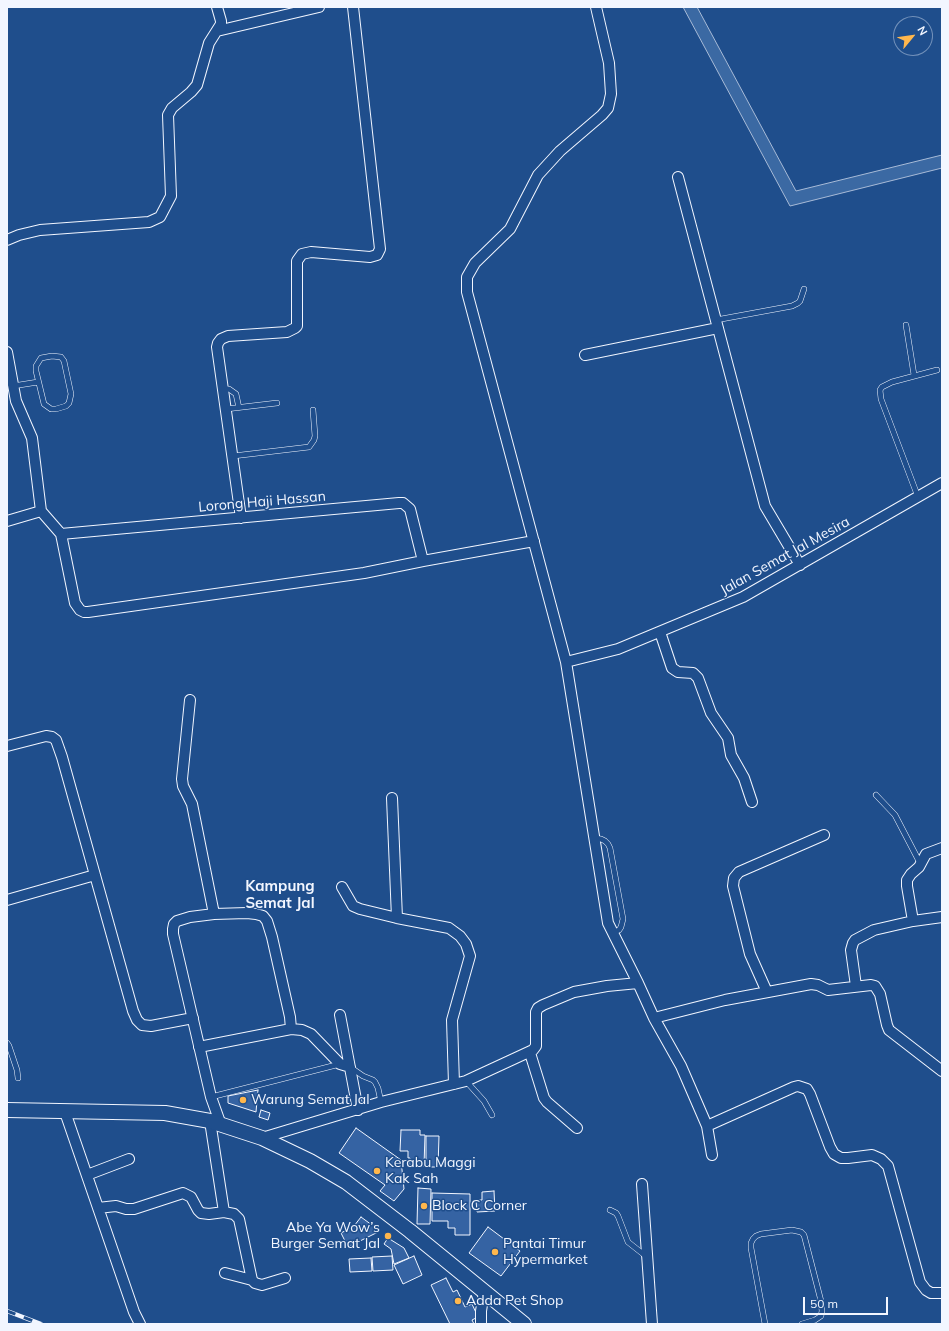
<!DOCTYPE html>
<html>
<head>
<meta charset="utf-8">
<style>
	body { margin:0 }
	#map { position:relative; width:949px; height:1331px; overflow:hidden; background:#1f4e8c; font-family:Mulish,sans-serif }
	canvas { display:block }
	.frame { position:absolute; inset:0; border:8px solid #f2f6ff; pointer-events:none }
	.north { position:absolute; left:893px; top:16px; width:40px; height:40px; box-sizing:border-box; background:#1f4e8c; border:1px solid #7391ba; border-radius:50%; rotate:61deg; font-size:11px; font-weight:700; line-height:16px; text-align:center; color:#f2f6ff }
	.north::after { content:''; display:block; margin:auto; width:14px; height:18px; background:#ffb74d; clip-path:polygon(50% 0,100% 100%,50% 72%,0 100%) }
	.scale { position:absolute; left:803px; top:1297px; width:85px; height:18px; box-sizing:border-box; border:2px solid #f2f6ff; border-top:0; padding-left:5px; font-size:12px; line-height:14px; white-space:nowrap; color:#f2f6ff; -webkit-text-stroke:3px #1f4e8c; paint-order:stroke }
</style>
</head>
<body>
<div id="map">
<canvas width="949" height="1331"></canvas>
<div class="frame"></div>
<div class="north">N</div>
<div class="scale">50 m</div>
</div>
<script>
const ctx = document.querySelector('canvas').getContext('2d');
ctx.lineJoin = 'round';
function paint(path, color) { ctx.fillStyle = color; ctx.fill(path, 'evenodd'); }
const toPath = rows => new Path2D(rows.map(r => 'M' + r).join(''));
function stroke(path, color, width, dash) { ctx.strokeStyle = color; ctx.lineWidth = width; ctx.lineCap = dash ? 'butt' : 'round'; ctx.setLineDash(dash || []); ctx.stroke(path); }
function label(font, color, halo, rows, align = 'center') {
  ctx.font = font + ' Mulish,sans-serif'; ctx.lineWidth = 3; ctx.setLineDash([]); ctx.textBaseline = 'middle'; ctx.strokeStyle = halo; ctx.fillStyle = color; for (const [text, x, y, turn = 0] of rows) {
    ctx.save(); ctx.translate(x, y); ctx.rotate((+turn || 0) * Math.PI / 180); ctx.textAlign = isNaN(turn) ? turn : align; if (halo) ctx.strokeText(text, 0, 0); ctx.fillText(text, 0, 0); ctx.restore();
  }
}
const water = toPath([
	[683,7,697,7,796,191,942,155,942,168,790,206,683,7]
]);
paint(water, '#3b69a3');
stroke(water, '#a8bbd7', 1);
const building = toPath([
	[258,1090,256,1112,228,1103,228,1096,258,1090],
	[261,1110,270,1113,268,1120,259,1117,261,1110],
	[356,1128,401,1160,404,1189,394,1201,380,1191,385,1185,339,1153,356,1128],
	[401,1130,420,1130,420,1135,425,1135,424,1166,409,1165,410,1158,408,1158,408,1151,400,1151,401,1130],
	[426,1136,439,1136,438,1167,426,1167,426,1136],
	[418,1188,431,1189,430,1224,417,1224,418,1188],
	[494,1191,495,1211,477,1212,476,1200,482,1200,482,1192,494,1191],
	[432,1193,470,1194,470,1235,455,1235,455,1228,448,1228,448,1221,432,1221,432,1193],
	[361,1217,380,1231,348,1247,341,1233,354,1226,361,1217],
	[488,1227,520,1251,501,1276,469,1253,488,1227],
	[388,1238,404,1248,409,1258,394,1264,391,1249,384,1244,388,1238],
	[392,1256,393,1270,373,1271,372,1257,392,1256],
	[414,1256,422,1275,403,1284,394,1265,414,1256],
	[371,1258,372,1271,350,1272,349,1259,371,1258],
	[446,1278,453,1292,457,1290,465,1307,472,1304,478,1317,472,1320,474,1324,450,1324,431,1285,446,1278]
]);
paint(building, '#3563a3');
stroke(building, '#f2f6ff', 1);
const service = toPath([
	[716,320,792,306,798,303,800,301,804,289],
	[906,325,914,375],
	[52,356,61,357,64,361,71,394,69,403,66,406,56,409,51,409,44,404,36,371,36,366,41,358,52,356],
	[13,386,38,382],
	[223,389,229,389,236,394,239,408],
	[226,409,277,403],
	[233,456,309,447,314,440,315,436,313,410],
	[918,497,881,399,880,390,882,387,892,382,937,370],
	[876,795,895,815,920,863],
	[594,838,601,839,605,841,608,844,610,848,623,919,621,927,619,930,612,933],
	[7,1043,9,1046,17,1070,18,1078],
	[350,1067,363,1076,373,1080,375,1082,378,1088,381,1102],
	[466,1081,484,1101,492,1115],
	[211,1097,340,1064],
	[610,1210,616,1213,618,1216,628,1242,647,1257],
	[765,1324,751,1248,751,1243,753,1239,756,1236,761,1234,792,1230,801,1232,804,1235,821,1301,822,1311,821,1316,815,1320,802,1324]
]);
const minor = toPath([
	[596,7,609,63,611,94,608,108,602,115,560,151,538,175,510,229,475,263,467,277,467,292,566,662,608,923,638,983,654,1018,681,1066,707,1126,712,1155],
	[217,31,319,7],
	[678,177,765,506,800,565],
	[7,240,19,235,40,230,149,222,160,217,171,196,168,115,172,108,191,92,197,85,209,43,221,24,221,21,217,7],
	[7,352,16,401,32,438,41,511,61,534,75,603,80,610,84,612,88,612,364,573,423,561,534,541],
	[585,355,718,328],
	[241,518,217,347,218,343,221,339,228,336,287,332,295,328,297,326,297,261,302,254,311,252,370,257,377,255,380,249,353,7],
	[7,521,41,511],
	[61,534,399,503,403,503,410,509,423,561],
	[660,632,672,668,678,672,693,673,698,678,711,713,728,738,731,755,744,778,752,802],
	[566,662,618,649,743,597,942,483],
	[190,700,182,779,183,786,192,804,214,914],
	[7,746,46,736,52,737,56,740,62,757,133,1011,137,1020,142,1025,151,1026,193,1018],
	[392,798,397,918],
	[342,887,353,906,360,909,397,918,449,928,460,936,466,944,470,956,452,1020,454,1084],
	[7,900,95,875],
	[913,921,907,886,907,880,911,874,919,867,926,854,942,848],
	[856,986,851,950,853,943,855,940,874,930,913,921,942,917],
	[767,992,750,954,733,886,734,878,739,872,824,835],
	[340,1015,358,1110],
	[654,1018,725,1000,811,984,818,985,828,990,871,985,875,986,880,994,887,1025,889,1030,942,1071],
	[199,1047,291,1029,302,1030,311,1034,340,1064,350,1067],
	[530,1053,544,1098,547,1102,577,1128],
	[65,1112,134,1312,140,1324],
	[221,1125,211,1097,173,934,173,929,174,924,177,921,190,917,214,914,247,913,256,914,263,916,267,921,272,937,290,1017,291,1029],
	[707,1126,794,1087,798,1086,807,1089,810,1094,830,1147,834,1154,841,1158,848,1158,872,1155,881,1159,888,1166,920,1282,926,1290,931,1293,942,1293],
	[262,1138,381,1102,466,1081,533,1050,536,1046,536,1012,538,1008,543,1005,574,992,607,986,638,983],
	[87,1175,129,1159],
	[642,1184,652,1324],
	[98,1208,116,1206,126,1209,134,1209,183,1193,191,1197,198,1210,201,1213,209,1214,224,1212,210,1121],
	[224,1212,234,1214,239,1219,252,1280,225,1273],
	[252,1280,255,1283,262,1285,285,1278],
	[481,1324,481,1311,484,1292]
]);
const secondary = toPath([
	[7,1110,165,1113,210,1121,262,1138,310,1161,346,1182,410,1231,524,1324]
]);
stroke(service, '#f2f6ff', 6);
stroke(minor, '#f2f6ff', 12);
stroke(secondary, '#f2f6ff', 16);
stroke(service, '#1f4e8c', 5);
stroke(minor, '#1f4e8c', 10);
stroke(secondary, '#1f4e8c', 14);
const rail = toPath([
	[7,1311,41,1324]
]);
stroke(rail, '#f2f6ff', 4.5);
stroke(rail, '#1f4e8c', 3, [9]);
for (const [x, y, r, color] of [
	[243,1100,4,"#ffb74d"],
	[377,1171,4,"#ffb74d"],
	[424,1206,4,"#ffb74d"],
	[388,1236,4,"#ffb74d"],
	[495,1252,4,"#ffb74d"],
	[458,1301,4,"#ffb74d"]
]) { const dot = new Path2D(); dot.arc(x, y, r, 0, 2 * Math.PI); ctx.fillStyle = color; ctx.fill(dot); stroke(dot, '#1f4e8c', 1.5); }
label('14px', '#f2f6ff', '#1f4e8c', [
	["Lorong Haji Hassan",262,502,-5],
	["Jalan Semat Jal Mesira",785,556,-29]
]);
label('14px', '#f2f6ff', '#1f4e8c', [
	["Warung Semat Jal",251,1100],
	["Kerabu Maggi",385,1163],
	["Kak Sah",385,1179],
	["Block C Corner",432,1206],
	["Abe Ya Wow’s",380,1228,"right"],
	["Burger Semat Jal",380,1244,"right"],
	["Pantai Timur",503,1244],
	["Hypermarket",503,1260],
	["Adda Pet Shop",466,1301]
], 'left');
label('bold 15px', '#f2f6ff', '#1f4e8c', [
	["Kampung",280,886],
	["Semat Jal",280,903]
]);
</script>
</body>
</html>
